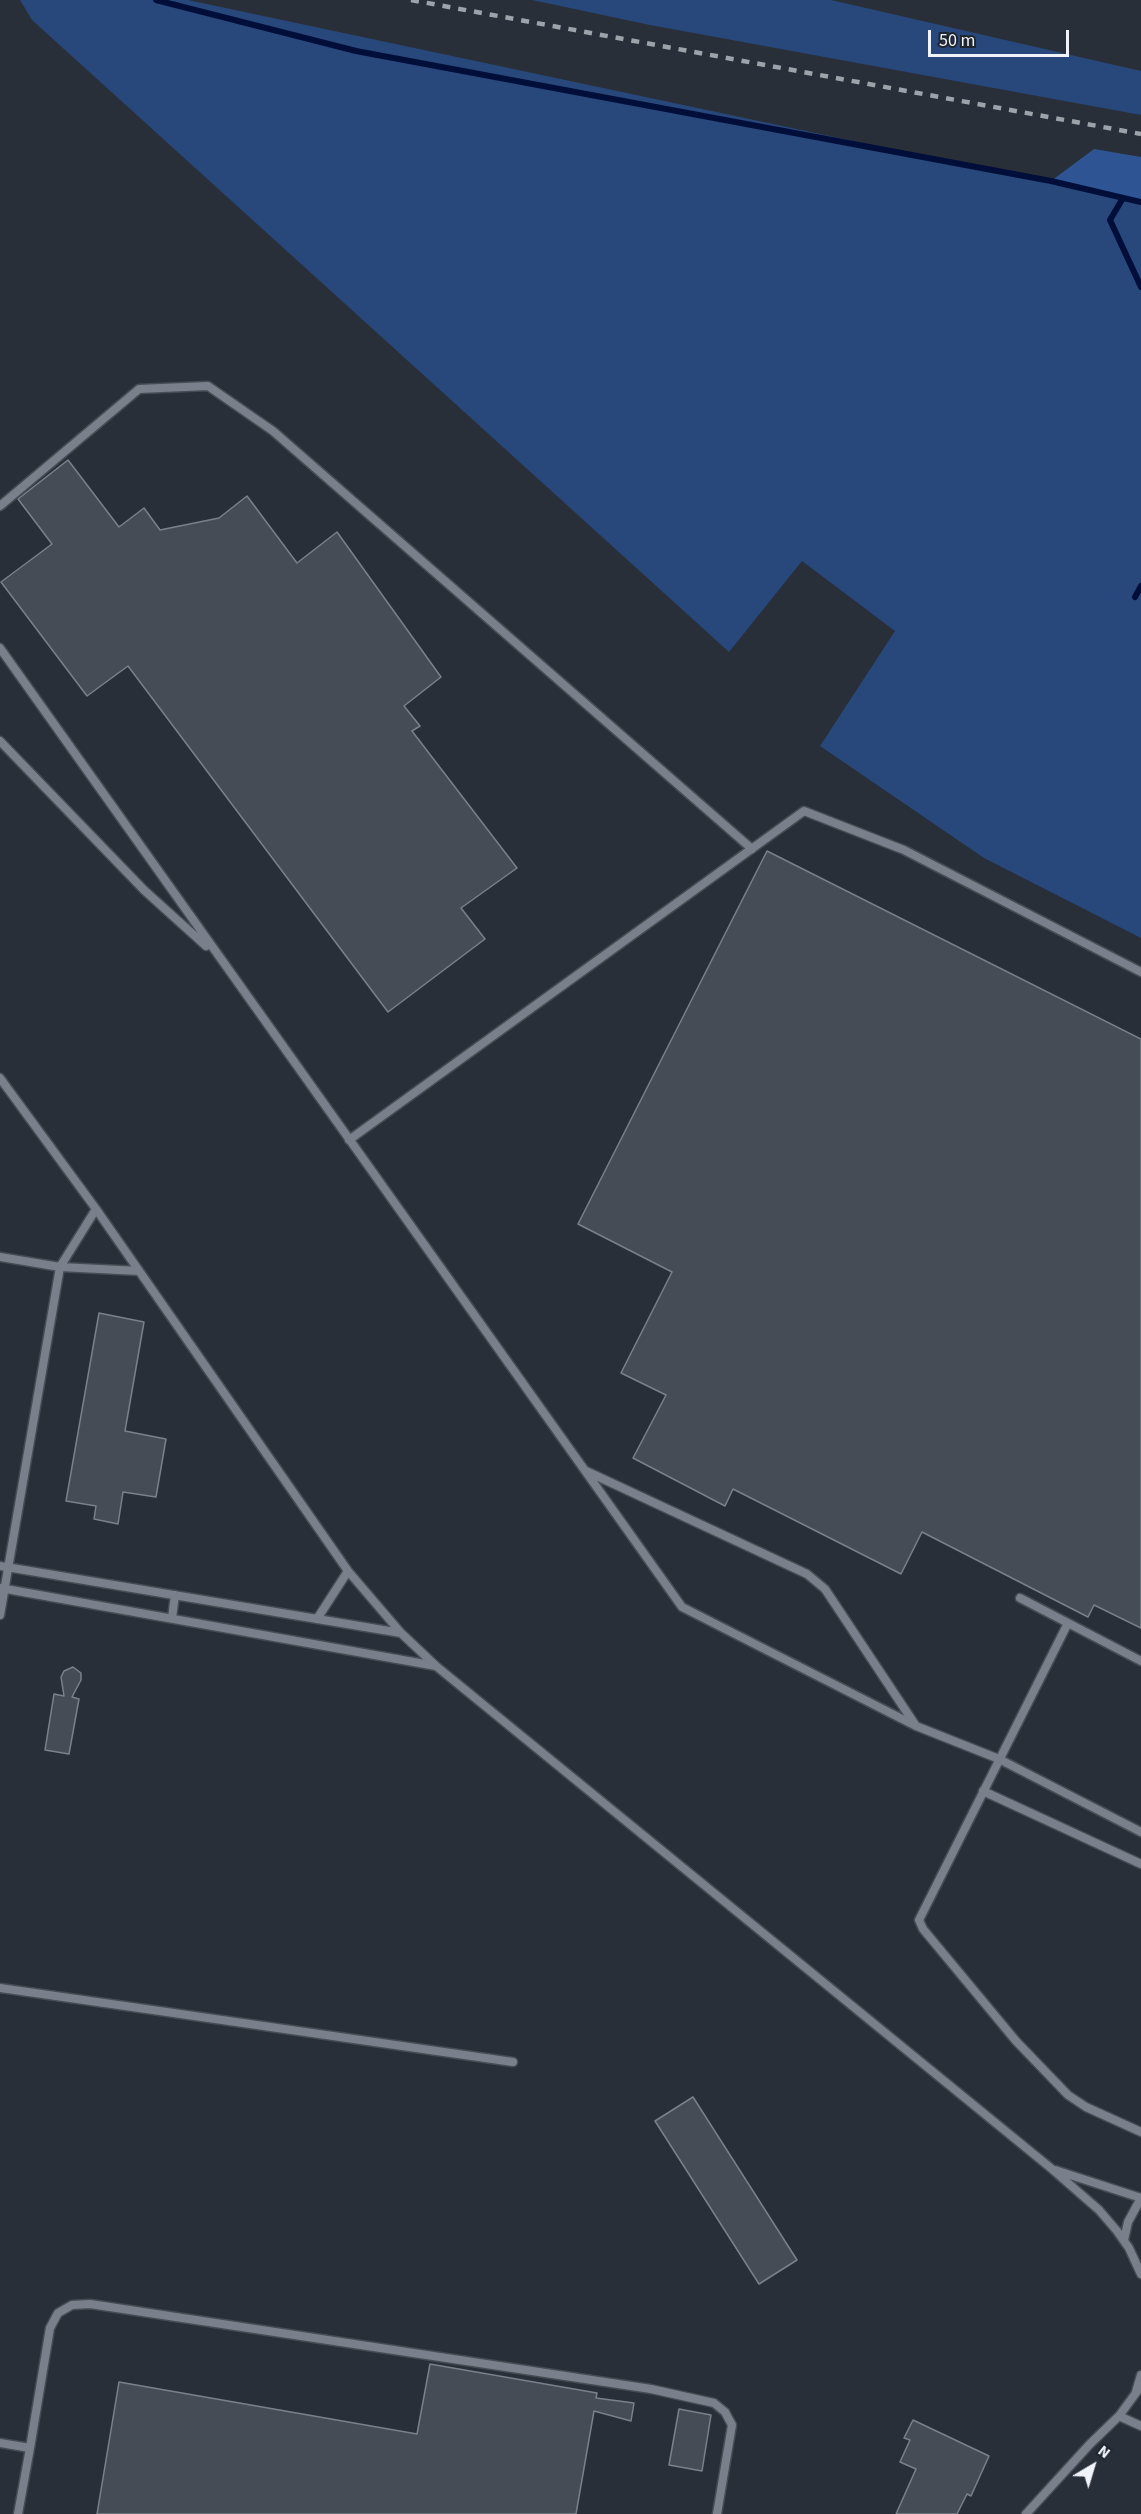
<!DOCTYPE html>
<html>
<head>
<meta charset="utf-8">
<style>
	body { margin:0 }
	#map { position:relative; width:1141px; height:2514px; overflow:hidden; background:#292f38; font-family:"Source Sans 3",sans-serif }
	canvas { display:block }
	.north { position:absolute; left:1063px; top:2436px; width:60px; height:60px; -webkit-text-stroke:4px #1f252e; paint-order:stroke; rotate:38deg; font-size:16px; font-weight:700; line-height:24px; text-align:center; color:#f0f4fa }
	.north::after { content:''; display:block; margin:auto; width:21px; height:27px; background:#f0f4fa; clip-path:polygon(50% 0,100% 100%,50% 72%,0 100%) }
	.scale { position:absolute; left:928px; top:30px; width:141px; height:27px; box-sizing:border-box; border:3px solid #f0f4fa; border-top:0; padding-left:8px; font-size:18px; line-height:21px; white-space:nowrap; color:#f0f4fa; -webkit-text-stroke:4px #1f252e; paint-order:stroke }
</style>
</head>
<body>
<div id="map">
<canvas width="1141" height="2514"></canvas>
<div class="north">N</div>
<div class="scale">50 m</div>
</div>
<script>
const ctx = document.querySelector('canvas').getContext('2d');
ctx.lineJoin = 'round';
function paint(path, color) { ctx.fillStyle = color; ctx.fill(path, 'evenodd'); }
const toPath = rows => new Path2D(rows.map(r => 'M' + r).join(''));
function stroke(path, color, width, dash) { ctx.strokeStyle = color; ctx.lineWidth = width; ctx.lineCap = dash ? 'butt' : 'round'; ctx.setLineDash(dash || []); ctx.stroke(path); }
paint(toPath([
	[20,0,188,0,1141,202,1141,938,984,858,820,746,895,631,802,561,729,652,32,20],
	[532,0,831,0,1141,71,1141,115,650,25]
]), '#28477a');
paint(toPath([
	[1094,149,1141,157,1141,202,1051,181]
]), '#2e5493');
stroke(toPath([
	[156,0,356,51,1051,181,1141,202],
	[1123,198,1110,220,1141,287],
	[1135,597,1141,586]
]), '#000e39', 6);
const building = toPath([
	[68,460,119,527,144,508,160,530,219,518,247,496,297,563,337,532,441,677,404,706,420,726,412,731,517,868,461,908,485,939,388,1012,128,666,87,696,1,582,52,544,18,499,68,460],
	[767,851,1141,1039,1141,1628,1094,1605,1088,1617,922,1532,901,1574,733,1489,725,1506,633,1458,666,1395,621,1373,672,1272,578,1224,767,851],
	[99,1313,144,1322,125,1431,166,1439,156,1497,123,1492,118,1524,94,1519,96,1506,66,1501,99,1313],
	[73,1667,81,1673,81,1680,72,1697,79,1699,69,1754,45,1750,54,1694,64,1696,61,1677,64,1671,73,1667],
	[693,2097,797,2260,759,2284,655,2121,693,2097],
	[430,2364,597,2393,596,2398,634,2403,631,2421,594,2411,576,2514,97,2514,119,2382,417,2434,430,2364],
	[679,2409,711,2415,702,2471,669,2465,679,2409],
	[913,2420,989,2456,971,2496,967,2494,957,2514,896,2514,916,2469,900,2462,910,2440,904,2438,913,2420]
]);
paint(building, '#464c56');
stroke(building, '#7a818c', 1.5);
const lane = toPath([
	[0,506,139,389,208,386,273,431,752,849],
	[0,648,682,1607,916,1726,999,1759,1141,1832],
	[0,741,144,890,206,946],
	[0,1078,96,1209,348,1571,401,1633,436,1666,1052,2169,1099,2210,1117,2231,1129,2248,1141,2274],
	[349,1140,804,811,904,850,1141,972],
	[0,1257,60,1267,139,1271],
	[586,1471,807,1574,825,1589,916,1726],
	[0,1566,401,1633],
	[0,1588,436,1666],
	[1020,1598,1141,1661],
	[0,1615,60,1267,96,1209],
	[172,1618,175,1595],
	[317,1619,348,1571],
	[1068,1623,919,1920,923,1929,1016,2041,1068,2095,1086,2107,1141,2132],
	[983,1791,1141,1864],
	[0,1988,513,2062],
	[1055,2170,1141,2198],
	[1124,2240,1128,2222,1141,2198],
	[1136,2392,1141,2375],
	[1119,2416,1141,2426],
	[0,2443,30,2448,18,2514],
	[30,2448,50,2328,58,2313,72,2305,90,2304,651,2389,714,2403,725,2412,732,2425,717,2514],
	[1026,2514,1090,2444,1119,2416,1141,2386]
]);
stroke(lane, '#474c54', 11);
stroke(lane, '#79808b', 8);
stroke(toPath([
	[411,0,1141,134]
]), '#9ea3aa', 4.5, [8, 8]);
</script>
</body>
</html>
